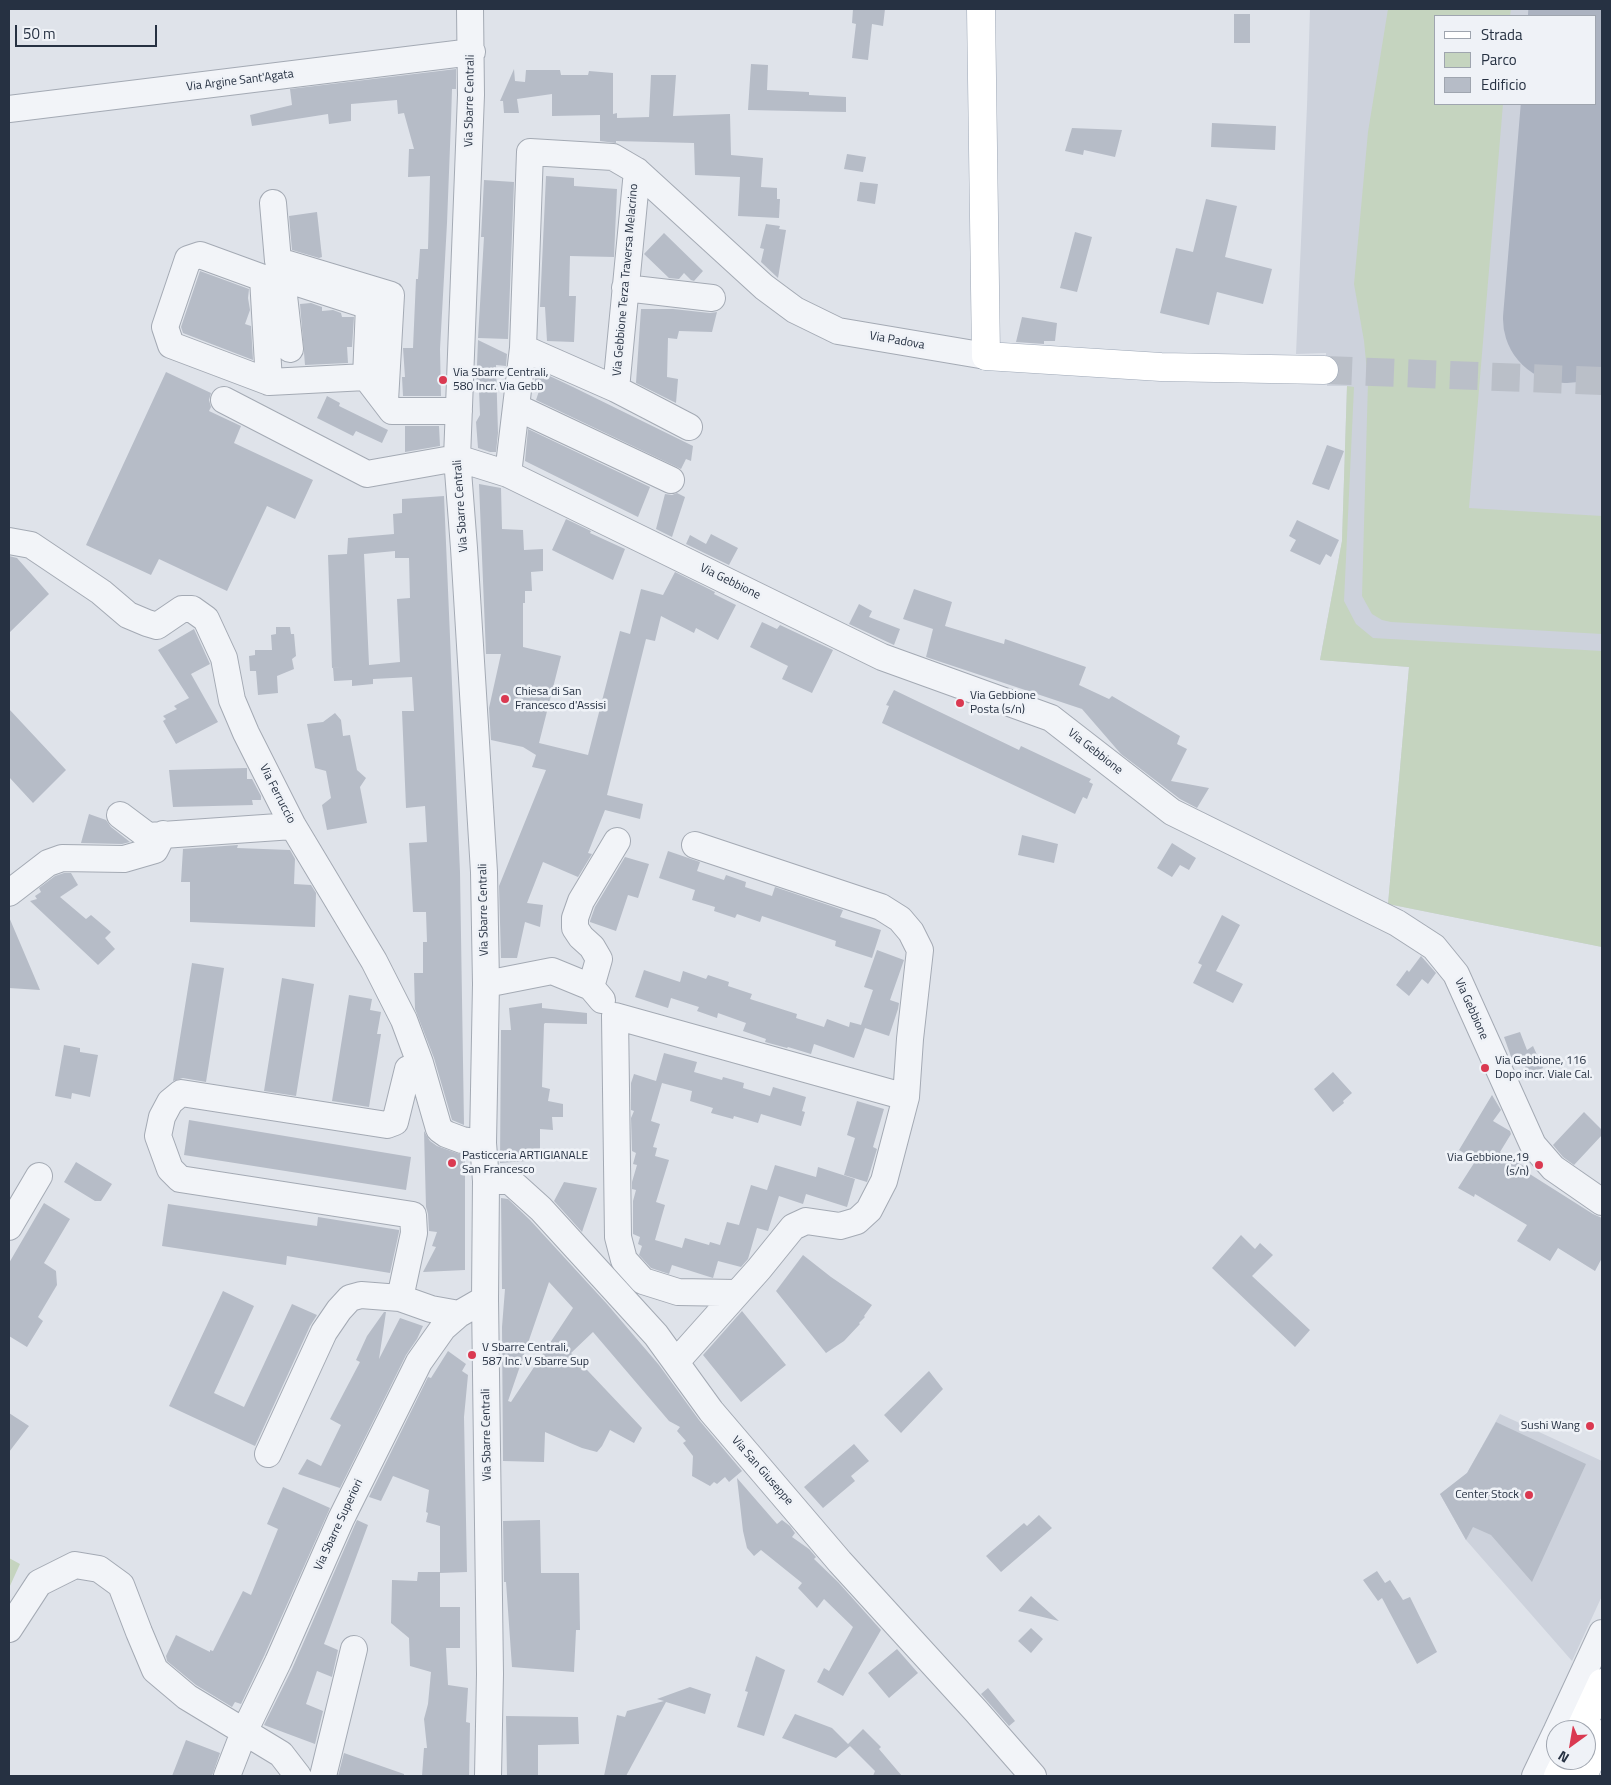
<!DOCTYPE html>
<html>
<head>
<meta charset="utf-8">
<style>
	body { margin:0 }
	#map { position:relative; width:1611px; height:1785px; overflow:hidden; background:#dfe3ea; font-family:"Titillium Web",sans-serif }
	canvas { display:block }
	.frame { position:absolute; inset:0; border:10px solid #263142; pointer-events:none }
	.legend { position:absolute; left:1434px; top:15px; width:162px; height:90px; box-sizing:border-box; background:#eff2f7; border:1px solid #9fa5af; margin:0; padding:6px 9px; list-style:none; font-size:15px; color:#263142 }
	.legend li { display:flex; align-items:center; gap:10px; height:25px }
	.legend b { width:25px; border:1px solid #9fa5af }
	.north { position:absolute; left:1546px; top:1720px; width:50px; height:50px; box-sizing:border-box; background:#eff2f7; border:1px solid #9fa5af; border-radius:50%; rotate:212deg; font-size:14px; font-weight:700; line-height:20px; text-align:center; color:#263142 }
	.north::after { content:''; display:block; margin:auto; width:18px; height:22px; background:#da3951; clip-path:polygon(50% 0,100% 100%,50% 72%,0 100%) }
	.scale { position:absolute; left:15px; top:25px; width:142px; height:22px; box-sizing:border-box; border:2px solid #263142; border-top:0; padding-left:6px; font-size:15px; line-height:18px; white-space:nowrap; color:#263142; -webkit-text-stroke:4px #eff2f7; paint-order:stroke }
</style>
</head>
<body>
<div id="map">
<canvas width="1611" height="1785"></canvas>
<div class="frame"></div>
<ul class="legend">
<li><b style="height:6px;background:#fff"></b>Strada</li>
<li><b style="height:14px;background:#c5d4bf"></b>Parco</li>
<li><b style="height:14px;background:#b6bcc7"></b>Edificio</li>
</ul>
<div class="north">N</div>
<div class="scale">50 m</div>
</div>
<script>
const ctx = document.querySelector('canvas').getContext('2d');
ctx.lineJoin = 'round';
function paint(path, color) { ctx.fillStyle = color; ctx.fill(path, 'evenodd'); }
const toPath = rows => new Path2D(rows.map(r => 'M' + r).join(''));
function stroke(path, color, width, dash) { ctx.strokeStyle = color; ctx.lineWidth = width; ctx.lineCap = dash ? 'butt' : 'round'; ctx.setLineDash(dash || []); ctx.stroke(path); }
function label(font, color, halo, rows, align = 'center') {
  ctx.font = font + ' "Titillium Web",sans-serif'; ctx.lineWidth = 5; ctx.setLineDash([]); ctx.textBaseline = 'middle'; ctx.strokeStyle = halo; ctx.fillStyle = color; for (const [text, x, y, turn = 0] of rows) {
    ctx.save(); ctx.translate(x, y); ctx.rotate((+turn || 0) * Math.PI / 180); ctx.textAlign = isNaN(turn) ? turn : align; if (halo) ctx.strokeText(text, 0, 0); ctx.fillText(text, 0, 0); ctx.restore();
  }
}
paint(toPath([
	[1310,9,1602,9,1602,947,1388,904,1409,667,1320,660,1342,541,1347,386,1327,386,1326,353,1296,354,1307,106],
	[1435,16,1595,16,1595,104,1435,104],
	[1500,1414,1602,1461,1602,1596,1572,1661,1466,1540,1440,1494,1467,1473]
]), '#cdd2dc');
paint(toPath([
	[1388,9,1511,9,1510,16,1435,16,1435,104,1503,104,1469,508,1602,516,1602,634,1391,622,1382,620,1372,614,1362,596,1368,382,1364,341,1354,284,1368,132],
	[1347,386,1354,387,1344,601,1356,624,1373,638,1602,651,1602,947,1388,904,1409,667,1320,660,1342,541],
	[9,1558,20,1564,9,1588]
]), '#c5d4bf');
stroke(toPath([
	[1592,16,1593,9],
	[1567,319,1585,104]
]), '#abb2c0', 128);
paint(toPath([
	[853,9,885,9,883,26,872,24,868,60,852,58,856,24,852,23],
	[1234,14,1250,14,1250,43,1234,43],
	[751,64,768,65,767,90,809,92,809,95,846,97,846,112,748,110],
	[456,69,456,89,452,89,451,121,447,223,440,349,441,396,403,396,402,377,405,377,403,348,413,348,416,279,418,279,420,249,428,249,430,176,408,177,409,149,414,149,404,113,398,114,397,100,351,104,351,121,329,124,328,114,252,126,250,115,292,105,290,89],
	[514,69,515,81,525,82,526,70,560,70,561,75,588,75,589,71,613,73,613,114,617,113,617,118,649,117,651,75,676,75,673,116,730,114,731,155,763,158,761,187,777,188,777,199,780,199,779,218,738,216,740,177,695,175,694,143,616,141,616,143,600,141,600,115,552,116,552,94,517,99,519,113,504,113,503,101,500,101],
	[1212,123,1276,126,1275,150,1211,147],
	[1072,128,1122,130,1115,157,1084,150,1083,155,1065,151],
	[847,154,866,157,863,172,844,169],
	[546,176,574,178,574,186,617,189,614,257,570,256,569,296,576,296,574,342,547,341,545,307,540,307],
	[484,180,514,182,508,339,478,338,484,237,481,237],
	[860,182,878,184,875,204,857,201],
	[1206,199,1237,206,1225,257,1272,269,1263,304,1217,292,1209,325,1160,313,1176,248,1193,252],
	[317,212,322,257,319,258,292,250,289,216],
	[766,224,780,226,779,229,786,230,778,278,761,262,764,249,760,248],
	[1075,232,1092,237,1077,292,1060,288],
	[664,233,703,271,694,281,691,280,684,273,679,279,669,278,644,254],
	[200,271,249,289,248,298,250,310,245,324,251,326,253,360,183,333,181,327],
	[311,303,322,307,322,311,333,310,341,313,342,317,354,317,352,347,347,347,348,363,305,365,300,304],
	[641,309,673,309,710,313,717,312,712,332,679,331,677,339,668,338,667,377,678,379,676,403,636,383],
	[1022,317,1057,323,1055,341,1044,341,1044,344,1016,342],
	[478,340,507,354,506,366,496,365,498,433,496,452,490,452,478,448,476,422,480,415,479,390,476,390],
	[537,370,573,387,693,446,691,461,686,459,681,469,536,400,539,391,533,388],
	[166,372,211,393,209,400,211,407,209,411,241,426,234,443,313,480,295,519,267,506,227,591,159,559,151,575,86,545],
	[327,396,340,403,339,406,388,430,382,443,356,431,353,436,317,418],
	[405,426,439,426,440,446,405,452],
	[528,429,650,487,638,517,525,461],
	[1327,445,1344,451,1329,490,1312,484],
	[479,484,501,488,502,529,523,530,524,550,543,549,543,571,531,572,532,591,525,591,525,603,523,603,523,647,561,656,539,743,588,755,620,631,630,634,641,589,663,595,675,572,715,592,714,594,736,605,718,640,696,628,694,633,661,616,655,641,646,639,607,795,643,804,640,819,605,810,588,853,592,854,578,877,543,862,527,903,543,905,540,927,525,922,517,958,501,958,499,886,546,770,532,767,536,755,523,747,491,740,489,708,501,654,486,654],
	[677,493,685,497,672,537,656,529,665,494,672,495],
	[444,496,460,872,464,1125,452,1120,434,1058,415,1009,414,973,423,973,423,942,427,942,426,912,413,912,409,843,427,842,425,806,406,808,402,711,414,711,412,677,373,679,373,684,352,686,352,680,334,681,333,668,344,667,332,668,328,555,347,554,348,538,394,534,393,514,402,513,402,499],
	[395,551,395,558,409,558,410,598,397,599,400,662,369,665,364,554],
	[566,519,591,531,590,533,625,549,613,580,552,550],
	[1297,520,1339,540,1331,557,1326,554,1320,565,1290,551,1296,540,1289,536],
	[711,534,738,548,729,565,686,544,690,535,706,544],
	[9,556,17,558,49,594,9,633],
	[914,589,952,602,945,626,1004,644,1005,639,1086,667,1079,685,1109,699,1112,696,1180,736,1177,744,1187,749,1171,781,1209,788,1197,808,1180,799,1121,754,1082,709,926,657,933,629,903,619],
	[859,604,872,611,869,617,900,629,894,645,849,624],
	[762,622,777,629,780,625,833,650,812,693,782,679,788,666,750,647],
	[276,627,290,627,291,634,294,634,296,656,292,659,294,669,277,676,278,693,258,695,256,671,250,671,249,656,255,655,255,650,272,650,271,635,276,634],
	[194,629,210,664,191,674,218,722,176,744,163,721,166,719,163,716,177,709,174,706,189,698,158,650],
	[894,690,1019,750,1021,746,1091,779,1089,782,1093,784,1087,799,1083,797,1075,814,882,723,889,706,886,705],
	[9,709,66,770,33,803,9,777],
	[335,713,341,720,343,736,350,735,357,770,366,778,360,787,367,823,327,830,322,805,331,798,326,771,315,768,307,724,323,722],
	[247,768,247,779,252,779,261,796,261,800,252,800,253,805,173,807,169,770],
	[89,814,106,820,111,827,130,842,122,844,81,843],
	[1022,835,1058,844,1054,863,1018,855],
	[1172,843,1196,858,1189,870,1180,865,1172,877,1157,868],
	[238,845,237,848,290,850,295,859,294,884,311,885,316,893,315,927,190,922,190,882,181,882,183,849],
	[668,851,700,862,697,871,724,880,726,875,746,882,745,887,772,896,775,887,843,910,840,917,881,930,872,958,835,946,836,941,762,916,760,922,737,914,735,918,714,911,715,907,692,900,695,890,659,878],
	[625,857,649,864,638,898,628,895,616,931,590,922,590,921,595,907],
	[64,873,71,873,78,885,60,897,86,919,91,915,111,932,105,938,115,949,98,965,30,901,37,899,35,896,41,892,39,888,55,876],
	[1222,915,1240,925,1216,971,1243,984,1233,1003,1193,983,1202,965,1198,963],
	[9,917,40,990,9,988],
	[877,950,904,960,890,1000,899,1003,898,1009,889,1036,865,1028,854,1058,814,1044,811,1054,788,1047,787,1048,765,1042,766,1039,743,1031,746,1023,718,1013,717,1018,697,1011,699,1007,671,998,668,1008,635,997,644,970,680,982,683,971,706,979,708,975,729,982,728,986,752,994,750,999,797,1014,796,1018,824,1027,827,1019,849,1027,850,1022,861,1025,873,990,864,987],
	[1421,956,1436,973,1428,984,1422,979,1409,996,1396,985,1407,970,1409,972],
	[192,963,224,968,206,1082,183,1078,173,1081],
	[282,978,314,984,296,1096,264,1091],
	[349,995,372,999,370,1010,381,1012,377,1034,381,1034,369,1107,332,1101],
	[542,1003,542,1008,587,1013,587,1024,545,1023,544,1024,542,1087,550,1089,548,1101,563,1104,563,1117,552,1117,553,1130,540,1129,540,1160,500,1163,501,1030,511,1030,509,1008],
	[1520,1032,1527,1050,1533,1046,1543,1068,1528,1074,1523,1062,1514,1065,1504,1037],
	[64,1045,80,1048,80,1052,98,1055,90,1097,72,1093,71,1099,55,1096],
	[664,1053,697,1062,694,1072,722,1080,723,1077,744,1083,743,1088,770,1096,773,1087,806,1097,802,1111,805,1112,801,1126,761,1114,758,1123,734,1116,733,1119,711,1113,713,1108,690,1101,692,1091,662,1083,651,1121,660,1124,653,1147,657,1148,655,1156,669,1160,656,1202,665,1205,655,1240,682,1248,685,1238,709,1245,710,1242,720,1245,727,1222,739,1225,751,1185,767,1190,775,1165,816,1177,818,1167,855,1179,847,1207,806,1194,803,1204,779,1196,768,1231,757,1228,748,1259,741,1267,718,1261,713,1278,672,1265,669,1274,651,1268,639,1255,642,1246,638,1244,640,1237,633,1234,633,1201,636,1190,632,1189,632,1182,637,1165,633,1164,636,1153,632,1151,631,1118,634,1111,631,1110,631,1083,634,1074,656,1081],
	[1333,1072,1352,1093,1343,1101,1344,1103,1333,1112,1314,1089],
	[1492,1095,1501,1110,1493,1121,1510,1131,1511,1134,1500,1152,1527,1168,1525,1171,1593,1214,1602,1218,1602,1258,1595,1271,1558,1248,1550,1261,1517,1241,1527,1225,1475,1194,1474,1197,1458,1188,1476,1160,1459,1150],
	[857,1101,884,1109,873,1147,877,1149,867,1182,844,1175,855,1138,847,1135],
	[1584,1112,1602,1130,1602,1135,1574,1165,1563,1157,1553,1145],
	[189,1120,411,1157,406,1190,184,1155],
	[424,1131,430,1141,437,1146,465,1156,465,1270,423,1272,436,1247,432,1246,437,1232,429,1231,428,1214,426,1207],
	[76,1162,112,1184,101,1201,95,1201,64,1182],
	[564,1182,597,1188,582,1232,554,1201],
	[501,1198,508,1199,530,1220,607,1304,659,1365,699,1420,742,1471,729,1482,725,1477,717,1484,714,1482,710,1486,692,1476,693,1456,683,1443,686,1441,677,1431,680,1427,669,1421,593,1332,571,1353,642,1428,634,1443,610,1430,602,1446,597,1452,582,1448,545,1432,544,1462,503,1461,502,1327,505,1289,502,1289],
	[549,1282,573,1308,511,1402,508,1401],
	[44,1203,70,1219,44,1263,56,1271,57,1285,38,1317,43,1321,27,1347,9,1336,9,1263],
	[168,1204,317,1226,318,1217,399,1230,399,1232,390,1273,287,1256,286,1265,162,1246],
	[1241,1235,1255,1249,1260,1243,1273,1255,1252,1276,1310,1330,1295,1347,1212,1268],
	[803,1255,831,1277,872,1305,864,1316,865,1317,859,1323,860,1324,844,1341,826,1353,776,1291],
	[223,1291,254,1306,214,1393,244,1407,292,1304,317,1315,310,1326,255,1446,169,1406],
	[742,1311,786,1365,741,1402,703,1355],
	[384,1312,386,1312,379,1359,400,1318,423,1326,417,1339,406,1355,340,1488,298,1474,307,1459,321,1466,341,1425,330,1419,360,1362,356,1360,367,1336],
	[448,1351,466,1364,462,1371,468,1375,464,1417,467,1572,440,1573,440,1607,460,1607,460,1648,446,1648,448,1685,468,1688,466,1722,470,1723,469,1776,422,1776,424,1748,427,1748,424,1719,428,1704,431,1672,410,1666,409,1638,391,1623,392,1580,417,1581,418,1572,440,1572,440,1526,426,1522,428,1513,426,1512,429,1490,393,1476,381,1501,369,1497,428,1377,431,1378],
	[929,1371,943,1389,901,1433,884,1415],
	[9,1413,29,1426,9,1452],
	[1496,1422,1586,1464,1532,1582,1491,1535,1473,1527,1466,1540,1440,1494,1467,1473],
	[854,1444,869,1461,851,1476,855,1481,823,1508,804,1487],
	[737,1478,777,1524,782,1520,790,1526,795,1533,792,1537,809,1549,816,1557,814,1559,838,1582,881,1630,843,1696,817,1682,824,1668,829,1671,853,1627,824,1599,817,1608,798,1588,802,1583,761,1550,754,1556,747,1548,743,1531],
	[283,1487,330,1508,264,1656,241,1704,235,1702,232,1707,196,1685,167,1661,166,1656,176,1635,210,1652,210,1650,213,1651,243,1591,251,1595,278,1529,267,1524],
	[1039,1515,1052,1528,1001,1572,986,1556,1024,1523,1027,1526],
	[357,1520,368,1525,324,1644,338,1650,332,1677,317,1671,306,1704,323,1711,315,1744,264,1725,292,1669],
	[540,1520,541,1573,579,1573,580,1630,576,1630,574,1672,512,1667,506,1582,504,1582,503,1521],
	[1377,1571,1385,1583,1390,1580,1403,1600,1410,1597,1437,1652,1417,1664,1382,1598,1378,1601,1363,1580],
	[1031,1596,1059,1621,1018,1611],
	[1031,1628,1043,1639,1031,1653,1018,1641],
	[897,1649,918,1673,889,1698,868,1673],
	[756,1656,785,1670,764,1736,737,1727,748,1692,745,1691],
	[690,1687,711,1694,705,1714,666,1702,626,1776,604,1776,617,1715,625,1717,627,1711,664,1701,657,1699],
	[988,1688,1015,1721,1009,1726,981,1694],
	[795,1714,832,1728,850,1746,836,1758,782,1738],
	[506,1716,578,1717,579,1744,538,1745,538,1776,507,1776],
	[863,1729,881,1747,879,1749,902,1776,873,1776,875,1771,848,1744],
	[186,1740,220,1753,212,1776,172,1776],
	[344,1753,404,1774,404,1776,338,1776]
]), '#b6bcc7');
stroke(toPath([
	[1324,370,1602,381]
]), '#babfc8', 28, [28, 14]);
const minor = toPath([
	[470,9,471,95,457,458,464,548,484,872,486,984,483,1143,486,1181,485,1299,490,1674,488,1776],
	[9,109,472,52],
	[273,203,278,261,391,295,385,401],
	[625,288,712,298],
	[523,348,616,389,689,427],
	[290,349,282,278,369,306,366,377,392,411,459,411],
	[269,382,171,345,165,327,188,259,200,255,263,278,269,382,366,377],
	[616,389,637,171],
	[224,400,367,474,457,458,508,474,882,657,1051,718,1172,812,1397,923,1434,947,1456,974,1533,1145,1553,1168,1602,1202],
	[516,407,671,480],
	[508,474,523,348,530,152,613,157,637,171,764,287,795,310,838,331,986,356],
	[9,541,31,545,101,592,128,615,147,623,157,626,182,609,192,609,206,619,224,658,232,700,246,733,293,826,374,961,404,1020,420,1063,439,1129,446,1134,462,1140,483,1143],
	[120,815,148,836,293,826],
	[695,845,881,907,900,919,911,932,920,950,910,1039,906,1097],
	[9,893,48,863,62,858,124,859,155,850,163,834],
	[486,984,552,971,591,987,602,1000],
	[591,987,599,959,592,947,581,937,575,928,575,918,581,901,617,841],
	[486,1181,510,1181,541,1209,656,1335,711,1411,840,1562,976,1711,1033,1776],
	[9,1227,39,1176],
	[400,1298,414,1233,413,1215,180,1179,170,1169,158,1136,162,1117,170,1102,181,1093,387,1125,395,1122,408,1069],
	[676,1362,759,1269,793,1227,806,1221,840,1226,857,1221,869,1210,884,1181,906,1097,615,1016,618,1237,624,1260,643,1281,678,1292,736,1293],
	[268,1454,324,1332,339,1310,350,1298,361,1295,400,1298,431,1309,459,1314],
	[9,1629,39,1583,75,1565,99,1569,121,1585,139,1632,155,1670,187,1697,281,1754,298,1776],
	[1557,1730,1602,1633],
	[227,1776,244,1732,278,1662,341,1519,419,1362,443,1328,459,1314,485,1299],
	[323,1776,354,1649],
	[1535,1776,1556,1732]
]);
const major = toPath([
	[981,9,986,356,1161,367,1324,370],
	[1580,1730,1602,1683],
	[1558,1776,1566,1760],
	[1583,1776,1602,1734]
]);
stroke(minor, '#a4aab4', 28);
stroke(major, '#9da7b6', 29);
stroke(minor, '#f2f4f8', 26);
stroke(major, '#fff', 28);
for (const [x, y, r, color] of [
	[443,380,5,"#da3951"],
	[505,699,5,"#da3951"],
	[960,703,5,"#da3951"],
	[1485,1068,5,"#da3951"],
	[452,1163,5,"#da3951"],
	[1539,1165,5,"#da3951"],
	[472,1355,5,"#da3951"],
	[1590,1426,5,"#da3951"],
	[1529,1495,5,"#da3951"]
]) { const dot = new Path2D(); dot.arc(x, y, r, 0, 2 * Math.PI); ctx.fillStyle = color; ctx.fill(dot); stroke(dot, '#eff2f7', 2); }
label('12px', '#263142', '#eff2f7', [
	["Via Argine Sant'Agata",240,81,-7],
	["Via Sbarre Centrali",470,101,-89],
	["Via Gebbione Terza Traversa Melacrino",626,280,-85],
	["Via Padova",897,341,10],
	["Via Sbarre Centrali",461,506,-94],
	["Via Gebbione",730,582,26],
	["Via Gebbione",1095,752,38],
	["Via Ferruccio",277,794,63],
	["Via Sbarre Centrali",484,910,-91],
	["Via Gebbione",1471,1009,66],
	["Via Sbarre Centrali",487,1435,-91],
	["Via San Giuseppe",762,1471,49],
	["Via Sbarre Superiori",339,1525,-65]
]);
label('12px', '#263142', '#eff2f7', [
	["Via Sbarre Centrali,",453,373],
	["580 Incr. Via Gebb",453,387],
	["Chiesa di San",515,692],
	["Francesco d'Assisi",515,706],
	["Via Gebbione",970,696],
	["Posta (s/n)",970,710],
	["Via Gebbione, 116",1495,1061],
	["Dopo incr. Viale Cal.",1495,1075],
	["Pasticceria ARTIGIANALE",462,1156],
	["San Francesco",462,1170],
	["Via Gebbione,19",1529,1158,"right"],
	["(s/n)",1529,1172,"right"],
	["V Sbarre Centrali,",482,1348],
	["587 Inc. V Sbarre Sup",482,1362],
	["Sushi Wang",1580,1426,"right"],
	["Center Stock",1519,1495,"right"]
], 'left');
</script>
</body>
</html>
